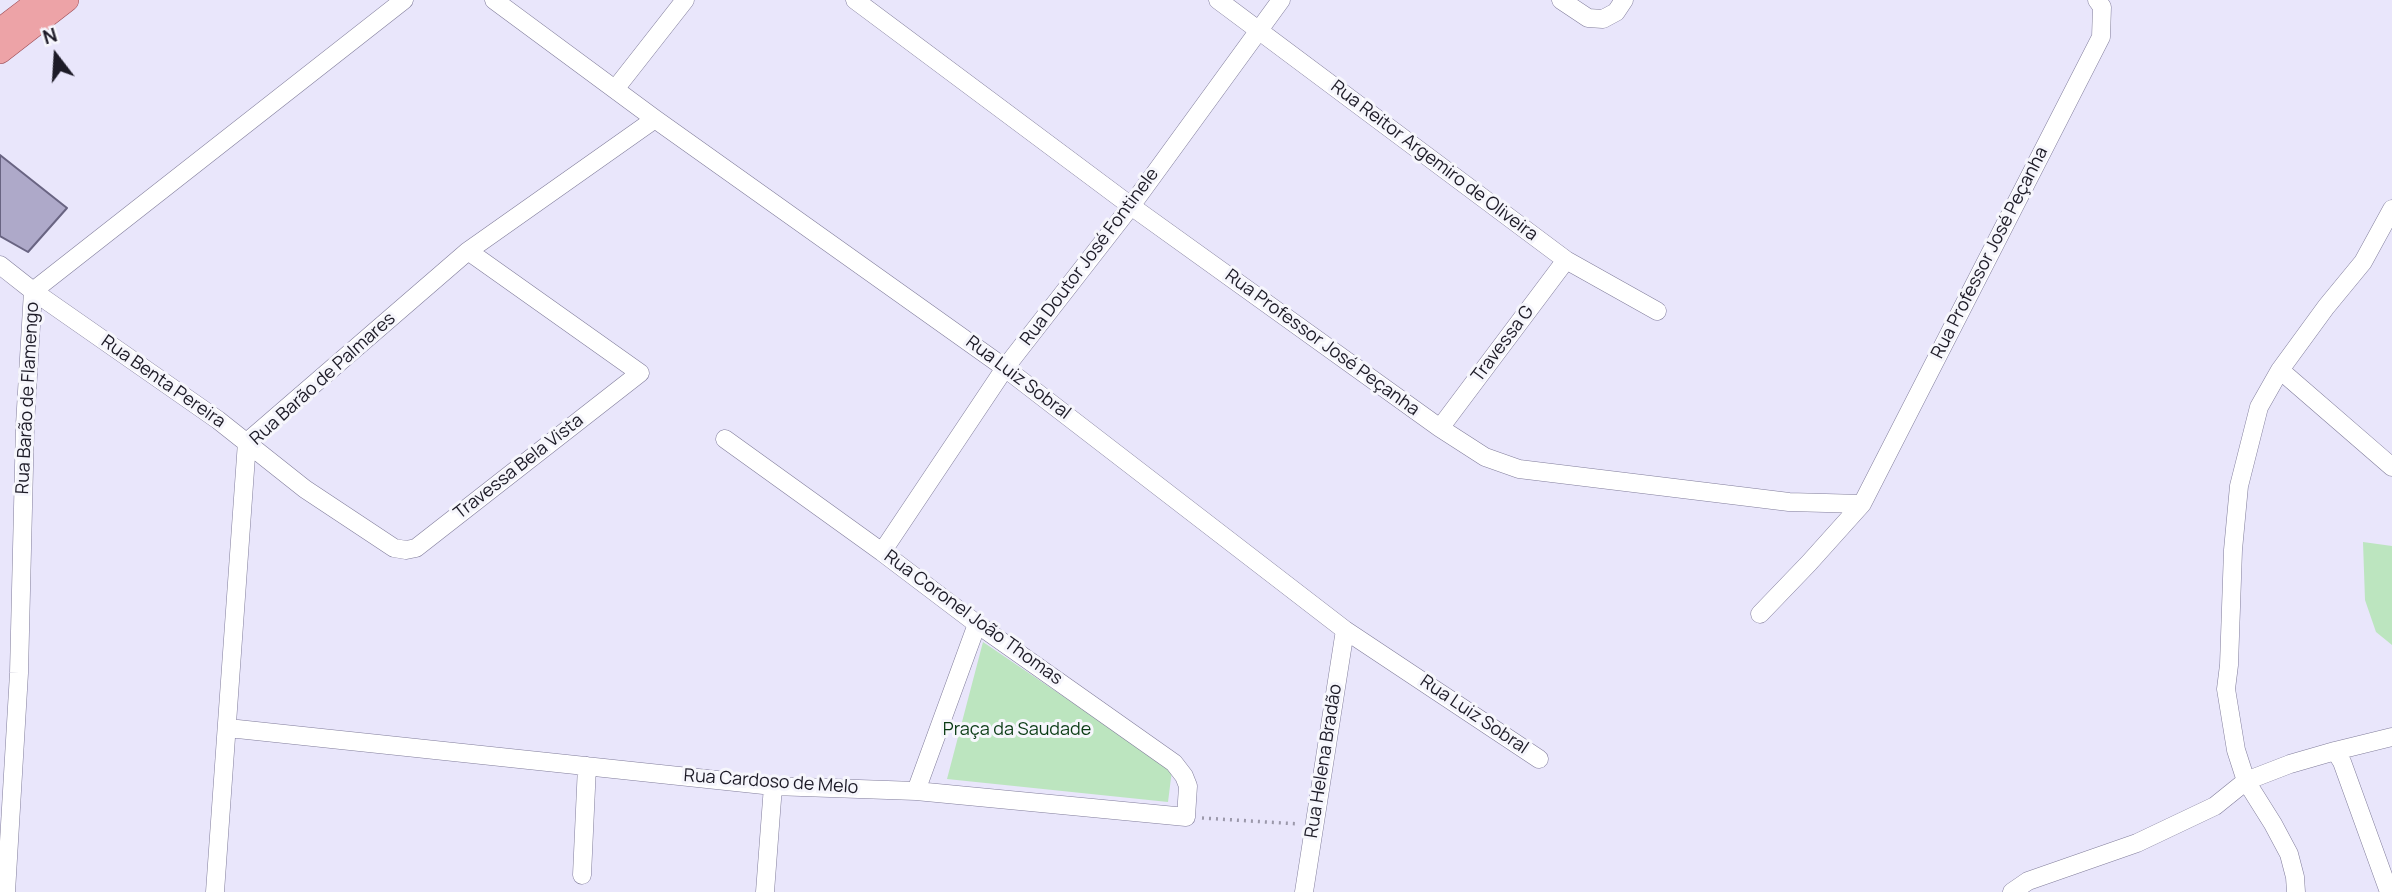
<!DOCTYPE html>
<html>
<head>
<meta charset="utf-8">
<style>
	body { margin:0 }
	#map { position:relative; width:2392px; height:892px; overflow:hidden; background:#e9e6fb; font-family:Manrope,sans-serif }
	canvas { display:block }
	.north { position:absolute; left:21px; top:21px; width:70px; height:70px; -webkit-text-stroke:5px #f6f6fc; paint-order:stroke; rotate:343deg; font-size:19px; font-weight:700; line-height:28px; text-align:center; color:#1d1b27 }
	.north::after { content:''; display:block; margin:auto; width:24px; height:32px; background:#1d1b27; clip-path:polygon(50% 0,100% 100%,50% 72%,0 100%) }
</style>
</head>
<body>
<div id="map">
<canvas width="2392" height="892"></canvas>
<div class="north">N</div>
</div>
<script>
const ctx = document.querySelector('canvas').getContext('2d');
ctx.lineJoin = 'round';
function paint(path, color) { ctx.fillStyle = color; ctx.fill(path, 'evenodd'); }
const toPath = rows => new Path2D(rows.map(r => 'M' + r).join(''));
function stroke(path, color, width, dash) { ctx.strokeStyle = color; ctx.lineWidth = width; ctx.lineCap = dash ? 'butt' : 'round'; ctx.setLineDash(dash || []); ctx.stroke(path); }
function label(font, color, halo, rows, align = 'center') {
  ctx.font = font + ' Manrope,sans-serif'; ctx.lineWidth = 6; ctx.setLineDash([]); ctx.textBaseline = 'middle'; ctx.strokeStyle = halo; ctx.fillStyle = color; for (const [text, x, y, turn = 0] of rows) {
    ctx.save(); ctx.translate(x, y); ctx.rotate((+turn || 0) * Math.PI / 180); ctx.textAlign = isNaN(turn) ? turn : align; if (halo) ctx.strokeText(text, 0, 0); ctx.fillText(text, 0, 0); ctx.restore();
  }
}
paint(toPath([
	[2363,542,2392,546,2392,645,2376,632,2365,600],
	[983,642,1172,770,1168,802,947,779]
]), '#bce5bf');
const building = toPath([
	[0,155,67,208,28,252,0,236,0,155]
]);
paint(building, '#aea9c9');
stroke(building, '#696482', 2);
const minor = toPath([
	[494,0,655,119,1005,368,1345,630,1539,759],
	[855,0,1131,206,1440,428,1485,457,1519,469,1789,502,1862,504],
	[1218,0,1566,260,1657,311],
	[1561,0,1588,18,1603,19,1616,12,1624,0],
	[616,88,685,0],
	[0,265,33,291,218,420,305,489,394,548,406,550,416,548,640,373,468,251],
	[2280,370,2392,467],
	[1440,428,1566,260],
	[882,552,1005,368,1131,206,1281,0],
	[1760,614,1809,563,1862,504,2101,37,2102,7,2097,0],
	[228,728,773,786,916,791,1186,817,1188,786,1184,776,1174,763,977,624,882,552,725,439],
	[2335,751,2392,737],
	[916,791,977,624],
	[582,875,587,766],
	[6,892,19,673,25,425,33,291,404,0],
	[215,892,247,442,468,251,655,119],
	[765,892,773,786],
	[1304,892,1345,630],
	[2012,892,2028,881,2137,843,2215,806,2246,781,2290,764,2335,751,2342,762,2389,892],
	[2296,892,2295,877,2289,854,2273,824,2246,781,2236,750,2226,689,2229,665,2233,550,2239,486,2259,407,2280,370,2326,307,2363,262,2392,209]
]);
const major = toPath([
	[0,30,39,0],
	[0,52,67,0]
]);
stroke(minor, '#817d9b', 19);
stroke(major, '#9c4c54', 24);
stroke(toPath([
	[1202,818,1299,824]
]), '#9b98aa', 3.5, [2, 5]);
stroke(minor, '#fff', 18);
stroke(major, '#eda3a7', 23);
label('18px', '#1d1b27', '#f6f6fc', [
	["Rua Reitor Argemiro de Oliveira",1434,161,37],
	["Rua Professor José Peçanha",1990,253,-63],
	["Rua Doutor José Fontinele",1090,257,-53],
	["Rua Professor José Peçanha",1322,343,36],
	["Travessa G",1503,344,-53],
	["Rua Luiz Sobral",1018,378,37],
	["Rua Barão de Palmares",323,379,-42],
	["Rua Benta Pereira",163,382,35],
	["Rua Barão de Flamengo",28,398,-87],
	["Travessa Bela Vista",519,467,-38],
	["Rua Coronel João Thomas",973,618,36],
	["Rua Luiz Sobral",1474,715,34],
	["Rua Helena Bradão",1324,761,-81],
	["Rua Cardoso de Melo",771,782,4]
]);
label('18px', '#0a3b14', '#f6f6fc', [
	["Praça da Saudade",1017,730]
]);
</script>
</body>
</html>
